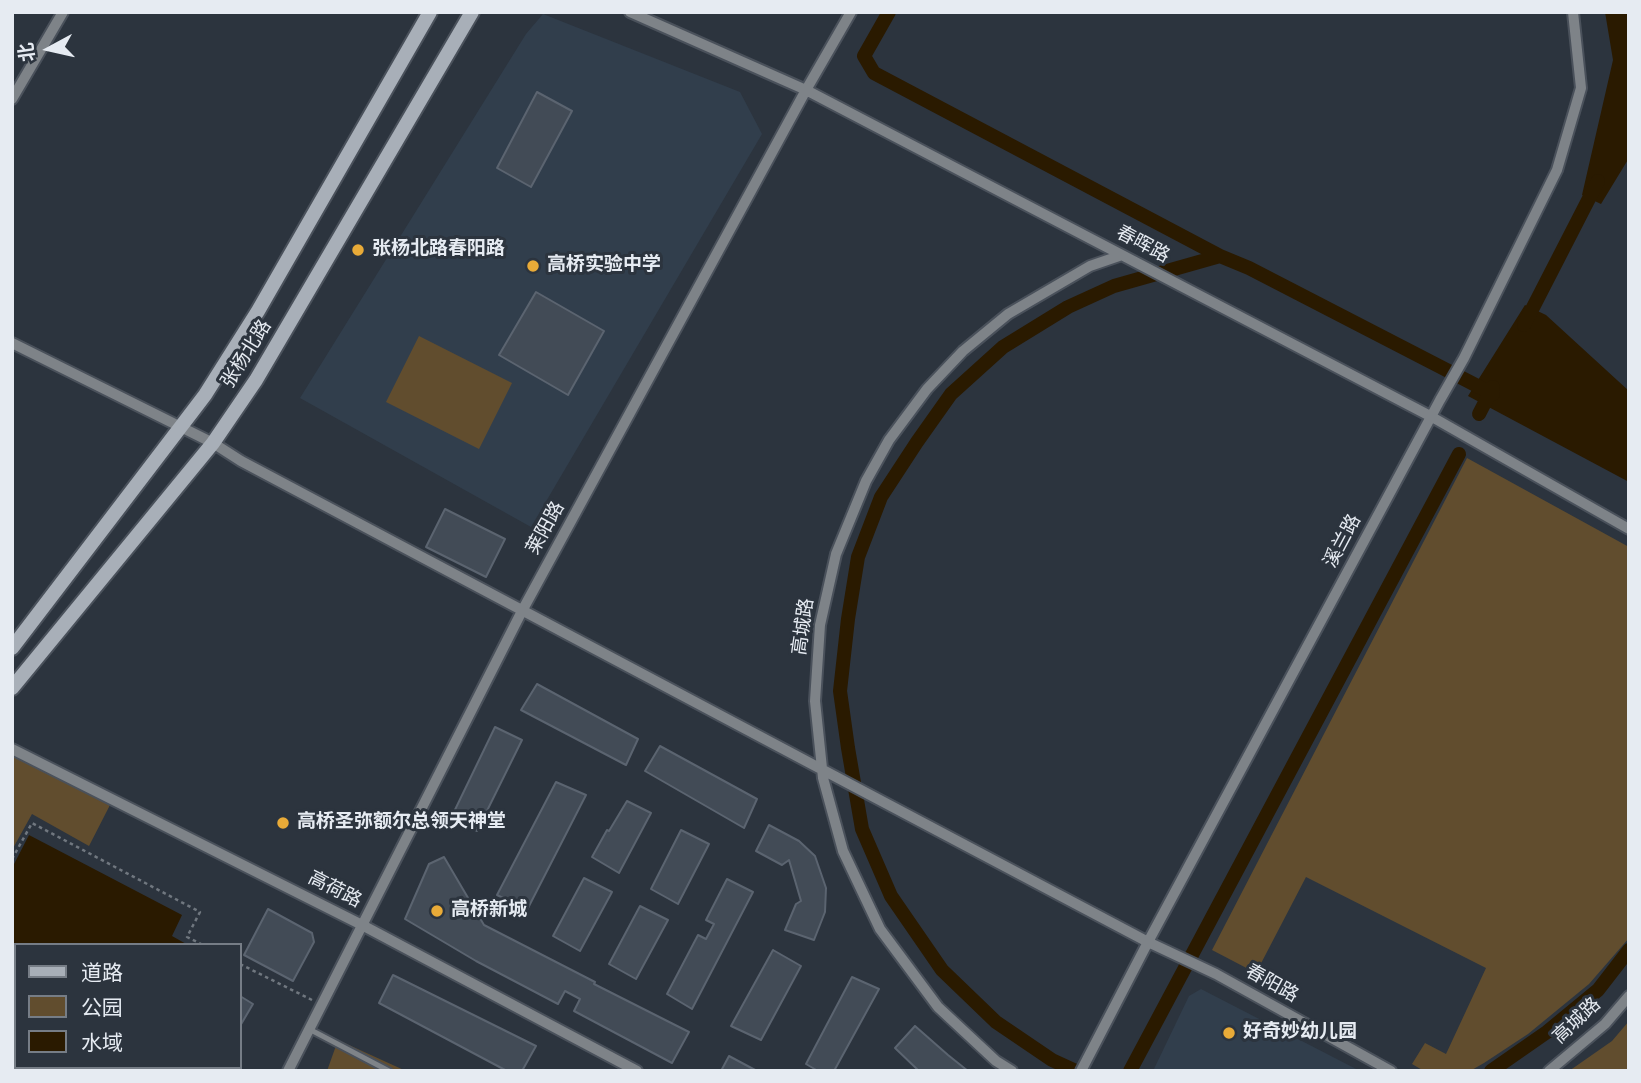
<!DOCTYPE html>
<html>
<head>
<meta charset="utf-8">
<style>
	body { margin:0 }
	#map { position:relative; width:1641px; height:1083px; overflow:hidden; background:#2c343e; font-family:Overpass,"Noto Sans SC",sans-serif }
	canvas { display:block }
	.frame { position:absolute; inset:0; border:14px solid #e6ebf2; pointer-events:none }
	.legend { position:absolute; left:14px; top:943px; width:228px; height:126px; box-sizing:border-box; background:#2c343e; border:2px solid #767d86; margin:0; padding:9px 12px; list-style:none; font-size:21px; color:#e6ebf2 }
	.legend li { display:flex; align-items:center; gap:14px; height:35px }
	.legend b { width:35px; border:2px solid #767d86 }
	.north { position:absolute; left:14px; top:14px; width:70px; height:70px; -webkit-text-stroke:5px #2c343e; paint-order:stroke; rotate:262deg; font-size:19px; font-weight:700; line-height:28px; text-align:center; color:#e6ebf2 }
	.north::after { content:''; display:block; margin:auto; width:24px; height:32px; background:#e6ebf2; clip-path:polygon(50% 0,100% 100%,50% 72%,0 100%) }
</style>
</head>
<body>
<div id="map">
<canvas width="1641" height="1083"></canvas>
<div class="frame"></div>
<ul class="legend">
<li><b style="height:9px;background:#a8afb8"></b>道路</li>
<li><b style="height:19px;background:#614d2e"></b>公园</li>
<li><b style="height:19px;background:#2a1a00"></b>水域</li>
</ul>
<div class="north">北</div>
</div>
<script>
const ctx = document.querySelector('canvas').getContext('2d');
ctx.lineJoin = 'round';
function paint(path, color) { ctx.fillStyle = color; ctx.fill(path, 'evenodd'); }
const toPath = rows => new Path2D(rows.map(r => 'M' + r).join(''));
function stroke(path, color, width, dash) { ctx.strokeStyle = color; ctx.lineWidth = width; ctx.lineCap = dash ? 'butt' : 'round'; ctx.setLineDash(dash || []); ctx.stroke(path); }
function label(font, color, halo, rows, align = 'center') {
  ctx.font = font + ' Overpass,"Noto Sans SC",sans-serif'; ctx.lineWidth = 6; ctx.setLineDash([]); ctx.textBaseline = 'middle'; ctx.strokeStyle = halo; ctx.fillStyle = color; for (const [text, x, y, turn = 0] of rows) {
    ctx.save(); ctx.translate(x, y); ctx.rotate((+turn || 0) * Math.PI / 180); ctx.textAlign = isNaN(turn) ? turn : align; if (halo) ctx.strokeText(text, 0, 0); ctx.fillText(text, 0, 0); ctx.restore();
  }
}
paint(toPath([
	[543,14,740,92,762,134,531,527,300,398,526,34],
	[1201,989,1360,1071,1153,1071,1189,996]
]), '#313e4c');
paint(toPath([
	[419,336,512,383,479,449,386,402],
	[1467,458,1629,547,1629,938,1589,984,1528,1034,1484,1063,1470,1071,1424,1071,1412,1064,1425,1043,1446,1054,1486,968,1306,877,1256,973,1212,950],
	[12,753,110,805,89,846,32,814,12,850],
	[1629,1021,1629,1065,1626,1071,1569,1071,1612,1041],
	[338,1040,406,1071,327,1071]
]), '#614d2e');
paint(toPath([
	[1605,12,1629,12,1629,158,1601,204,1582,195,1613,60],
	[1525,305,1546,315,1629,391,1629,482,1468,396],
	[29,835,182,915,172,936,188,945,16,945,16,1067,91,1067,89,1071,12,1071,12,868]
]), '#2a1a00');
stroke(toPath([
	[889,12,864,56,874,73,1220,256,1249,268,1493,394],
	[1524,325,1598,181],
	[1479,414,1493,387],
	[1076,1071,1052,1060,996,1022,942,970,891,896,862,829,848,748,840,691,848,619,858,557,881,497,917,442,951,394,1003,347,1068,307,1114,286,1220,256],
	[1130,1071,1459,454],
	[1491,1071,1547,1032,1598,990,1629,950]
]), '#2a1a00', 14);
const building = toPath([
	[537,92,572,111,531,187,497,168,537,92],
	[536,292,604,331,568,395,499,355,536,292],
	[445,509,505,539,486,577,426,547,445,509],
	[537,684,638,739,626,765,521,710,537,684],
	[495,727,522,740,477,831,451,818,495,727],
	[660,746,757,799,744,828,645,771,660,746],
	[556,782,586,795,527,910,497,895,556,782],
	[627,801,651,813,619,873,592,857,607,830,609,831,627,801],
	[769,825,799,841,815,856,826,888,825,912,814,940,785,930,796,904,801,901,789,860,782,865,756,851,769,825],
	[681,830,709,844,678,904,651,889,681,830],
	[444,857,484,925,595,982,594,984,689,1032,672,1063,574,1011,580,999,565,991,558,1004,476,961,405,919,429,864,444,857],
	[584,878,612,892,580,951,553,936,584,878],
	[727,879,753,892,692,1009,667,994,698,935,706,939,714,924,706,920,727,879],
	[640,906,668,920,636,979,609,964,640,906],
	[268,909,312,933,314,942,293,981,244,955,268,909],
	[773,950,801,966,761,1040,731,1026,773,950],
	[393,975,536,1046,522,1071,507,1071,379,1003,393,975],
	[852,977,879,989,834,1071,818,1071,806,1064,852,977],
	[240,996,253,1004,240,1026,240,996],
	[915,1026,948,1055,968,1071,919,1071,895,1048,915,1026],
	[729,1056,757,1071,721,1071,729,1056]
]);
paint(building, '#424b56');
stroke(building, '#5b6470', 2);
const service = toPath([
	[309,1029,389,1071]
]);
const minor = toPath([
	[630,12,806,90,1432,417,1629,529],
	[12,99,63,12],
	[12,343,213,443,241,461,823,770,1148,942,1216,974,1391,1071],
	[12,749,362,925,637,1071],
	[288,1071,522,611,806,90,851,12],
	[1012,1071,996,1061,938,1007,880,929,843,851,823,778,815,701,820,625,836,554,866,481,889,440,927,389,963,351,1008,314,1090,266,1122,255],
	[1081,1071,1148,942,1440,400,1464,358,1557,170,1581,88,1573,12],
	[1549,1071,1605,1024,1629,996]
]);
const secondary = toPath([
	[12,648,205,395,258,311,430,12],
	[12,688,213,443,256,380,472,12]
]);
stroke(service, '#4a515b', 9);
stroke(minor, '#4a515b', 14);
stroke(secondary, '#4a515b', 18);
stroke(toPath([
	[12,859,32,823,200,912,187,937,203,945],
	[240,964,312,1000],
	[142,1067,149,1071]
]), '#70777f', 2.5, [3.5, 3.5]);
stroke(service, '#7e8388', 5);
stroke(minor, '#7e8388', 10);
stroke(secondary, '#a8afb8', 14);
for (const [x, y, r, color] of [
	[358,250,7,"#e9ab38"],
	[533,266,7,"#e9ab38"],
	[283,823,7,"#e9ab38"],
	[437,911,7,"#e9ab38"],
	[1229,1033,7,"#e9ab38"]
]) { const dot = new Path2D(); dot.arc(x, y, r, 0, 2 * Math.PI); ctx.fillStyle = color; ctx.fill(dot); stroke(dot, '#2c343e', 2.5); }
label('19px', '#e6ebf2', '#2c343e', [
	["春晖路",1142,246,28],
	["张杨北路",248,355,-58],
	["莱阳路",547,529,-61],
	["溪兰路",1344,542,-62],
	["高城路",805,627,-82],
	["高荷路",334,891,27],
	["春阳路",1271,985,29],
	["高城路",1578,1022,-43]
]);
label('bold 19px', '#e6ebf2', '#2c343e', [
	["张杨北路春阳路",372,250],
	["高桥实验中学",547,266],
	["高桥圣弥额尔总领天神堂",297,823],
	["高桥新城",451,911],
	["好奇妙幼儿园",1243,1033]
], 'left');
</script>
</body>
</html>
